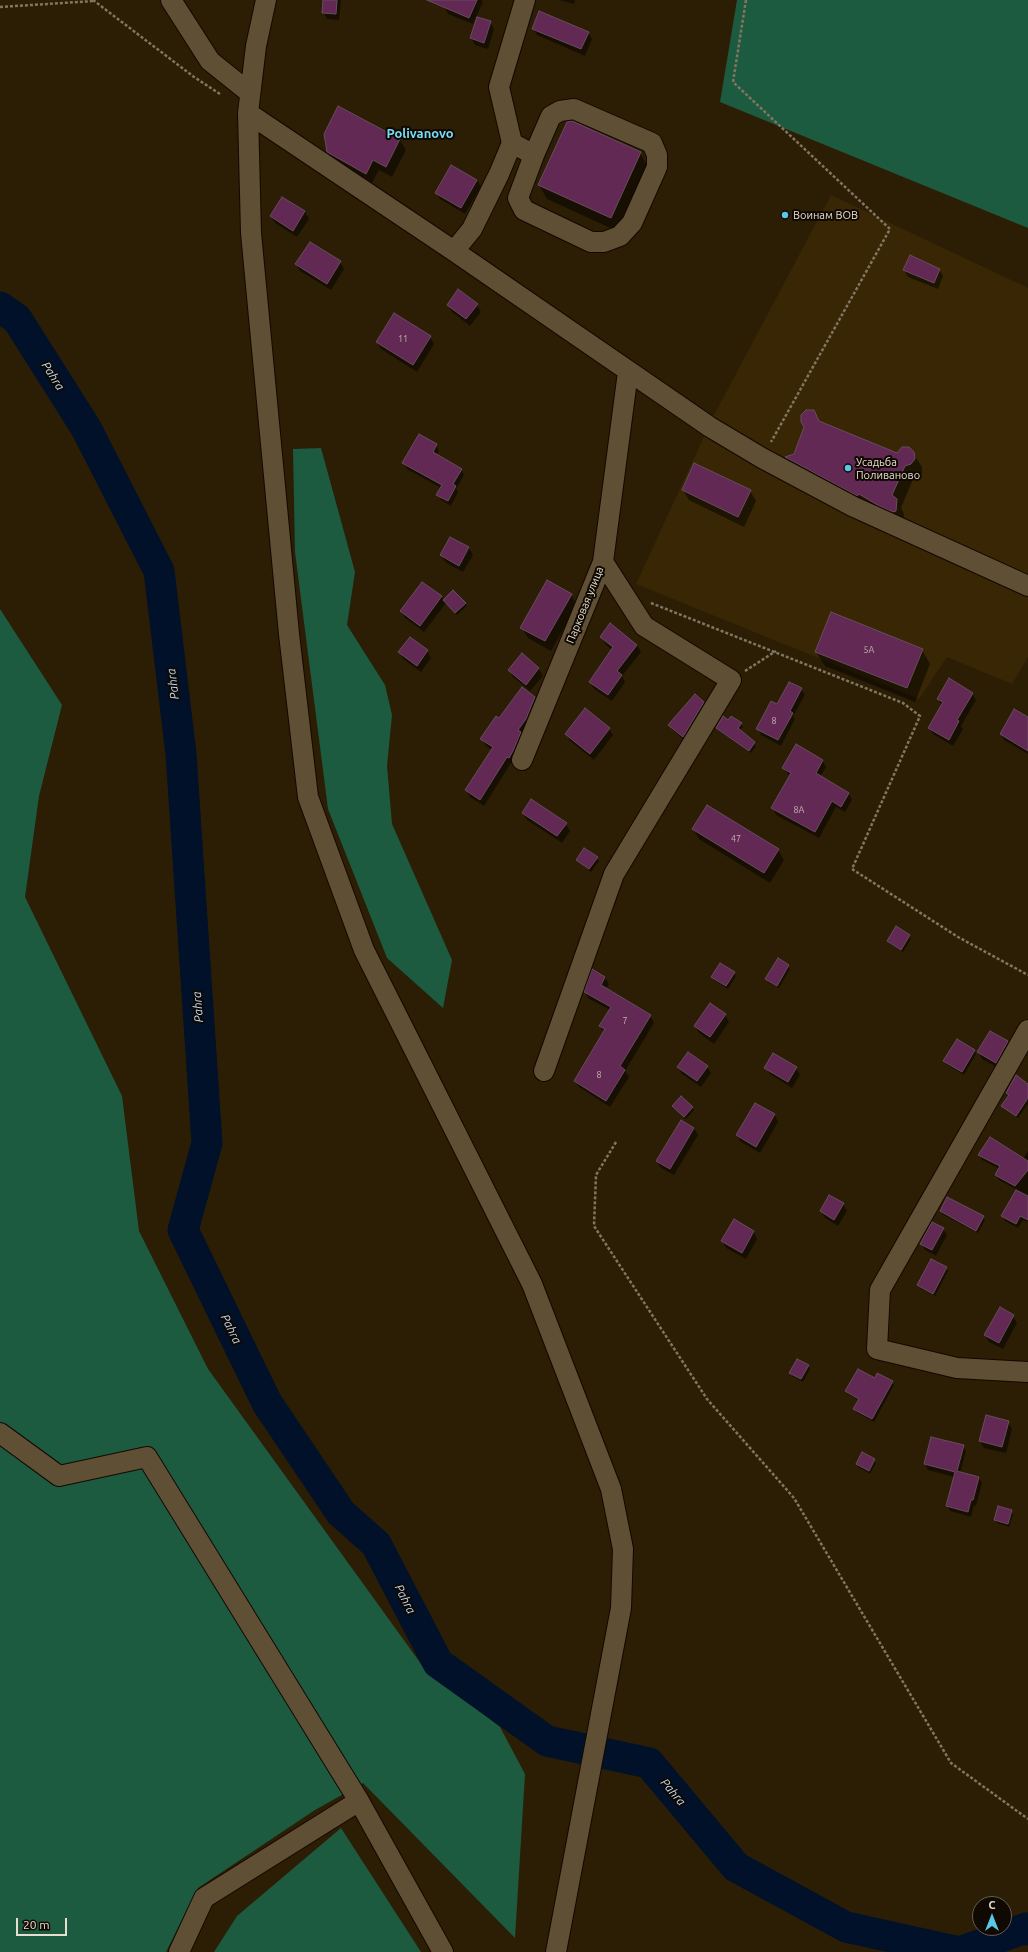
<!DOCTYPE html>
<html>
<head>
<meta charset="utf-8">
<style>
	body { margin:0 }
	#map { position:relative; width:1028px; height:1952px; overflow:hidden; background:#2c1e05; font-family:Ubuntu,sans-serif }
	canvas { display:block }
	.north { position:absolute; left:972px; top:1896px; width:40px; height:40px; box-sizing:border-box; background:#0f0902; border:1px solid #655e54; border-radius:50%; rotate:0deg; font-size:11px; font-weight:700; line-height:16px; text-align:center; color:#e7decf }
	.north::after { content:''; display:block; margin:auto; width:14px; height:18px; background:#59c8e4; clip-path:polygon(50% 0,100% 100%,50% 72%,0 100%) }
	.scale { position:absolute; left:16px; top:1918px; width:51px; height:18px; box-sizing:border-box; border:2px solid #e7decf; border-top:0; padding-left:5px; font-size:12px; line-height:14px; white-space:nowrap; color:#e7decf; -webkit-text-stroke:3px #0f0902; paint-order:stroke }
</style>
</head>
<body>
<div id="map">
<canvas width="1028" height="1952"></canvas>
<div class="north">С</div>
<div class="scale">20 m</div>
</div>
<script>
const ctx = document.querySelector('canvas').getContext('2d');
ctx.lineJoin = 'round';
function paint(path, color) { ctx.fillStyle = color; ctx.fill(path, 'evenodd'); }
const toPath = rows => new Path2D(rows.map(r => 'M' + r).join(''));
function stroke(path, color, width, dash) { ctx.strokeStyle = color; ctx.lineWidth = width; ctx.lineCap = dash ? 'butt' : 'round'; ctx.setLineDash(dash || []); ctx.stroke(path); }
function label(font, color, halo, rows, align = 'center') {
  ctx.font = font + ' Ubuntu,sans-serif'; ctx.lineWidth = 4; ctx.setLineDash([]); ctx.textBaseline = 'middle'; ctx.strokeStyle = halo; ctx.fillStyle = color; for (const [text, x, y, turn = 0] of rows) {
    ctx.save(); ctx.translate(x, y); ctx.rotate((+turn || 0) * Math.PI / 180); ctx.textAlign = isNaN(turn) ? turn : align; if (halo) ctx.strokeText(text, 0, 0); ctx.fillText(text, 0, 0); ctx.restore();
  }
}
paint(toPath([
	[831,195,1028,288,1028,657,1012,684,947,657,919,699,636,584,713,417]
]), '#382604');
paint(toPath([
	[737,0,1028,0,1028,228,720,102],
	[321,448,355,572,347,625,385,685,392,715,387,766,392,824,452,960,443,1008,387,958,328,809,295,552,293,449],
	[0,609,62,705,39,796,25,897,122,1096,139,1231,208,1369,424,1668,500,1727,525,1774,515,1938,363,1783,315,1810,198,1888,166,1952,0,1952],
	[341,1828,421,1952,214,1952,237,1916]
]), '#1c5b3f');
paint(toPath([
	[324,0,341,0,339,20,327,19,323,12],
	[448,0,481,0,483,2,473,24,448,14,445,7],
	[559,0,575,0,574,4],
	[490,22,494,29,488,49,475,45,471,38],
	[533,29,588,33,592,39,585,56,537,35],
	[339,108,400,140,406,150,392,177,379,170,372,183,334,162,328,152],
	[640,153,648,167,619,232,547,199,539,185],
	[477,180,481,187,465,214,440,199,436,193],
	[282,198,305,212,309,219,297,237,275,223,271,216],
	[340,262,344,269,331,290,300,271,296,264],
	[939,269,943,276,938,289,908,277,904,270],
	[448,305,477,305,481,312,470,326,452,312],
	[430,337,434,344,417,372,381,349,377,342],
	[813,411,821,423,897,454,913,453,922,467,922,473,919,478,913,479,901,508,904,514,903,525,795,471,787,458,795,455],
	[436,445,439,450,437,455,461,469,464,475,456,489,458,492,451,506,441,500,438,495,441,488,407,469,404,463],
	[683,490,750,491,756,501,744,527,689,500],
	[451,538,469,548,473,555,463,572,445,562,441,555],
	[422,583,442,597,444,600,465,603,467,606,457,615,446,603,424,632,405,618,401,611],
	[571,595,577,605,551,651,528,638,522,628],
	[601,637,637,645,641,652,622,676,625,682,612,701,594,689,590,682,612,650,605,644],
	[922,650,930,664,915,702,825,666,816,652],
	[427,651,431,658,421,672,403,659,400,652],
	[522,655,539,669,543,676,530,691,513,677,509,670],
	[801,689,805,695,793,716,795,719,781,746,761,735,758,729,778,706],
	[972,693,976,700,961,726,963,729,953,746,933,734,929,728,942,706,938,699],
	[535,698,539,705,524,740,513,764,511,763,484,806,470,797,466,790,492,750,486,746,482,739,499,719],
	[704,703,707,708,686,742,673,730,670,725],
	[728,722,741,723,743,727,739,731,756,746,751,753,719,731,717,728],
	[1028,725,1028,754,1004,740,1001,734],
	[609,729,613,735,594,760,570,741,566,734],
	[822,760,826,767,820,777,849,794,852,800,845,812,836,807,819,838,776,815,773,808,790,776,783,768],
	[523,813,566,824,570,831,562,843,527,820],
	[693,829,778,850,784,860,770,883,699,839],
	[597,858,599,861,591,872,577,860],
	[909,936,911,939,903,952,890,944,888,941],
	[788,966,790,969,779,988,768,982,767,979],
	[734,973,736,976,728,989,714,980,712,977],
	[605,977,609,984,606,989,650,1016,654,1023,625,1071,629,1077,610,1107,579,1087,575,1081,604,1032,600,1026,610,1010,589,999,585,992],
	[710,1005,725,1015,729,1022,714,1044,699,1033,695,1026],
	[990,1032,1008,1042,1012,1049,1000,1069,982,1059,978,1052],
	[957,1040,975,1051,976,1054,964,1075,946,1064,944,1061],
	[678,1067,707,1067,711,1073,701,1087,682,1074],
	[766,1068,796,1068,800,1075,792,1088,770,1074],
	[1028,1085,1028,1104,1018,1118,1002,1106,1009,1096,1007,1093],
	[756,1104,775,1115,778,1122,760,1153,741,1142,737,1135],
	[674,1106,692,1107,694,1110,686,1119],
	[694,1128,698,1135,674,1175,661,1168,657,1161],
	[1028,1151,1028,1221,1027,1222,1023,1220,1018,1228,1005,1221,1002,1216,1017,1190,999,1180,996,1175,1000,1169,982,1160,979,1155,1023,1159],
	[843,1204,847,1211,838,1226,825,1218,821,1211],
	[941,1211,983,1217,985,1220,978,1233,942,1214],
	[734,1220,754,1232,757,1239,746,1259,726,1248,722,1241],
	[943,1229,947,1235,936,1256,925,1250,921,1244],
	[946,1268,948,1271,935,1296,920,1288,918,1285],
	[1013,1316,1017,1323,1003,1349,989,1342,985,1335],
	[808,1366,810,1369,803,1382,792,1376,791,1373],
	[875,1379,892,1382,894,1385,874,1422,856,1412,854,1409,859,1400,848,1394,847,1391],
	[1008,1422,1012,1429,1006,1453,984,1448,980,1441],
	[963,1446,966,1451,960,1473,979,1478,982,1483,976,1506,974,1505,971,1517,950,1511,947,1505,954,1477,928,1470,925,1464],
	[874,1460,876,1463,870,1474,858,1467,857,1464],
	[998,1507,1011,1510,1013,1514,1009,1527,997,1523,995,1520]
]), '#0007');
stroke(toPath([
	[0,307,17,319,86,428,159,571,181,754,207,1143,183,1230,267,1403,341,1513,376,1544,438,1663,547,1741,649,1763,736,1867,846,1927,959,1952,1026,1928,1028,1930]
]), '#001129', 31);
const building = toPath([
	[323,0,337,0,336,14,322,13,323,0],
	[427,0,477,0,469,18,427,0],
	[539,11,589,32,581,49,532,29,539,11],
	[477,17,491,21,484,43,470,38,477,17],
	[338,106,400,139,386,167,373,160,366,174,327,152,324,134,338,106],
	[572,121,641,152,611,218,538,185,567,122,572,121],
	[451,165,477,180,461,208,435,193,451,165],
	[282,197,305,211,293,231,270,216,282,197],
	[310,242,341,261,327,284,295,264,310,242],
	[910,255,940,269,934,283,903,270,910,255],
	[458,289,478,304,466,319,447,305,458,289],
	[394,313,431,336,413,365,376,342,394,313],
	[806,410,814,410,819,421,897,453,902,447,909,447,914,452,915,459,911,464,905,466,892,495,897,499,896,511,893,512,879,506,859,494,857,496,785,457,794,454,804,427,801,422,801,415,806,410],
	[419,434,437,444,433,452,462,469,453,484,456,486,448,501,436,495,442,485,402,463,419,434],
	[694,463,751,490,738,517,682,490,694,463],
	[450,537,469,547,459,566,440,555,450,537],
	[547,580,572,594,545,641,520,628,547,580],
	[422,582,442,596,420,626,400,611,422,582],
	[453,590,466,603,455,613,443,600,453,590],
	[831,612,923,649,907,688,815,652,831,612],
	[610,623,637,645,617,671,622,675,608,695,589,682,613,647,600,637,610,623],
	[410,637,428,650,417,666,398,652,410,637],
	[522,653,539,668,526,685,508,670,522,653],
	[949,678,973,693,957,720,959,721,949,740,928,728,943,702,937,699,949,678],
	[789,682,802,688,790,711,793,713,778,740,756,729,771,701,777,704,789,682],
	[522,687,535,697,526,719,518,730,521,732,513,751,509,758,507,757,480,800,465,790,493,747,480,739,496,716,499,718,522,687],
	[695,694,704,702,683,737,668,725,695,694],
	[585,708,610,728,590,754,565,734,585,708],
	[1014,709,1028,717,1028,751,1000,734,1014,709],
	[723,716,728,720,731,716,742,723,738,728,755,742,749,751,716,728,723,716],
	[796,744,823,760,816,773,849,793,841,807,832,801,815,832,771,808,791,773,782,768,796,744],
	[531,799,567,823,557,836,522,813,531,799],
	[707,805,779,849,764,873,692,829,707,805],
	[584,848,598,857,589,869,576,860,584,848],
	[896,926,910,935,901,950,887,941,896,926],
	[778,958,789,965,777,986,765,979,778,958],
	[720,963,735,972,726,986,711,977,720,963],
	[592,969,605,977,601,985,651,1015,620,1066,625,1070,606,1101,574,1081,605,1029,599,1026,611,1007,584,992,592,969],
	[710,1003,726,1014,710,1037,694,1026,710,1003],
	[990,1031,1008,1041,996,1063,977,1052,990,1031],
	[957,1039,975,1050,962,1072,943,1061,957,1039],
	[688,1052,708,1066,697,1081,677,1067,688,1052],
	[773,1053,797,1067,788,1082,764,1068,773,1053],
	[1016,1075,1028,1084,1028,1098,1016,1116,1001,1106,1009,1095,1006,1093,1016,1075],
	[681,1096,693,1107,684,1117,672,1106,681,1096],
	[755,1103,775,1114,756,1147,736,1135,755,1103],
	[681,1120,694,1128,670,1169,656,1161,681,1120],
	[990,1137,1028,1161,1028,1170,1015,1186,995,1175,1000,1166,978,1155,990,1137],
	[1016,1190,1028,1196,1028,1220,1020,1216,1016,1224,1001,1216,1016,1190],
	[829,1195,844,1203,834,1220,820,1211,829,1195],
	[947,1197,984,1216,976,1231,940,1211,947,1197],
	[734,1219,754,1231,742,1253,721,1241,734,1219],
	[932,1222,944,1228,932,1250,920,1244,932,1222],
	[931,1259,947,1267,933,1294,917,1285,931,1259],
	[1000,1307,1014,1315,999,1343,984,1335,1000,1307],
	[797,1359,809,1365,801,1379,789,1373,797,1359],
	[858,1369,875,1378,877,1373,893,1381,872,1419,853,1409,859,1399,845,1391,858,1369],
	[986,1415,1009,1421,1002,1447,979,1441,986,1415],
	[931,1437,964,1445,957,1471,979,1477,973,1500,971,1500,968,1512,946,1506,955,1472,924,1464,931,1437],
	[862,1452,875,1459,869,1471,856,1464,862,1452],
	[998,1506,1012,1510,1008,1524,994,1520,998,1506]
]);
paint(building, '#612953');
stroke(building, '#674d5f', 1);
const minor = toPath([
	[171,0,210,61,250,93],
	[266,0,256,46,248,113,251,233,289,634,308,797,364,950,532,1284,611,1489,623,1549,621,1608,556,1952],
	[248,113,454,251,710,427,762,458,852,506,1028,586],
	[512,143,499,87,525,0],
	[454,251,472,229,499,174,512,143,534,155,518,198,524,210,591,242,604,242,620,236,632,223,657,167,657,155,652,143,574,109,560,111,551,116,534,155],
	[522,760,603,562,628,372],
	[1028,1030,880,1290,877,1349,957,1368,1028,1372],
	[544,1071,614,874,731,680,644,626,603,562],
	[0,1433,59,1476,147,1457,359,1801,443,1952],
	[179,1952,204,1898,359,1801]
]);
stroke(minor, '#140700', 22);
stroke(toPath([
	[93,0,194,77,220,94],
	[746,0,733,82,890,229,771,442],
	[0,7,94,1],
	[651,603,903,703,920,716,852,869,958,937,1028,975],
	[745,671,776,651],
	[616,1142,596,1175,594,1226,707,1399,794,1498,951,1763,1028,1819]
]), '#827662', 2.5, [3, 2]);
stroke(minor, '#5f4f35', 20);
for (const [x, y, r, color] of [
	[785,215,4,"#59c8e4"],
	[848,468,4,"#59c8e4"]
]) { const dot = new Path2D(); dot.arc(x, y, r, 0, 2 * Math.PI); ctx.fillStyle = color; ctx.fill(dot); stroke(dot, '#0f0902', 1.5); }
label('9px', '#c6b1b0', null, [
	["11",403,339],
	["5А",869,650],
	["8",774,721],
	["8А",799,810],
	["47",736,839],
	["7",625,1021],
	["8",599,1075]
]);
label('11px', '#e7decf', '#0f0902', [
	["Воинам ВОВ",793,215],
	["Усадьба",856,462],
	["Поливаново",856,475]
], 'left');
label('11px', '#e7decf', '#0f0902', [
	["Парковая улица",585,605,-68]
]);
label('italic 12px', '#c0dcfa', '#0f0902', [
	["Pahra",53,376,58],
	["Pahra",173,684,-97],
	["Pahra",198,1007,-94],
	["Pahra",231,1329,64],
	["Pahra",405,1599,63],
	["Pahra",673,1792,50]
]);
label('bold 13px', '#78dcf6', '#0f0902', [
	["Polivanovo",420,134]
]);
</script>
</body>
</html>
